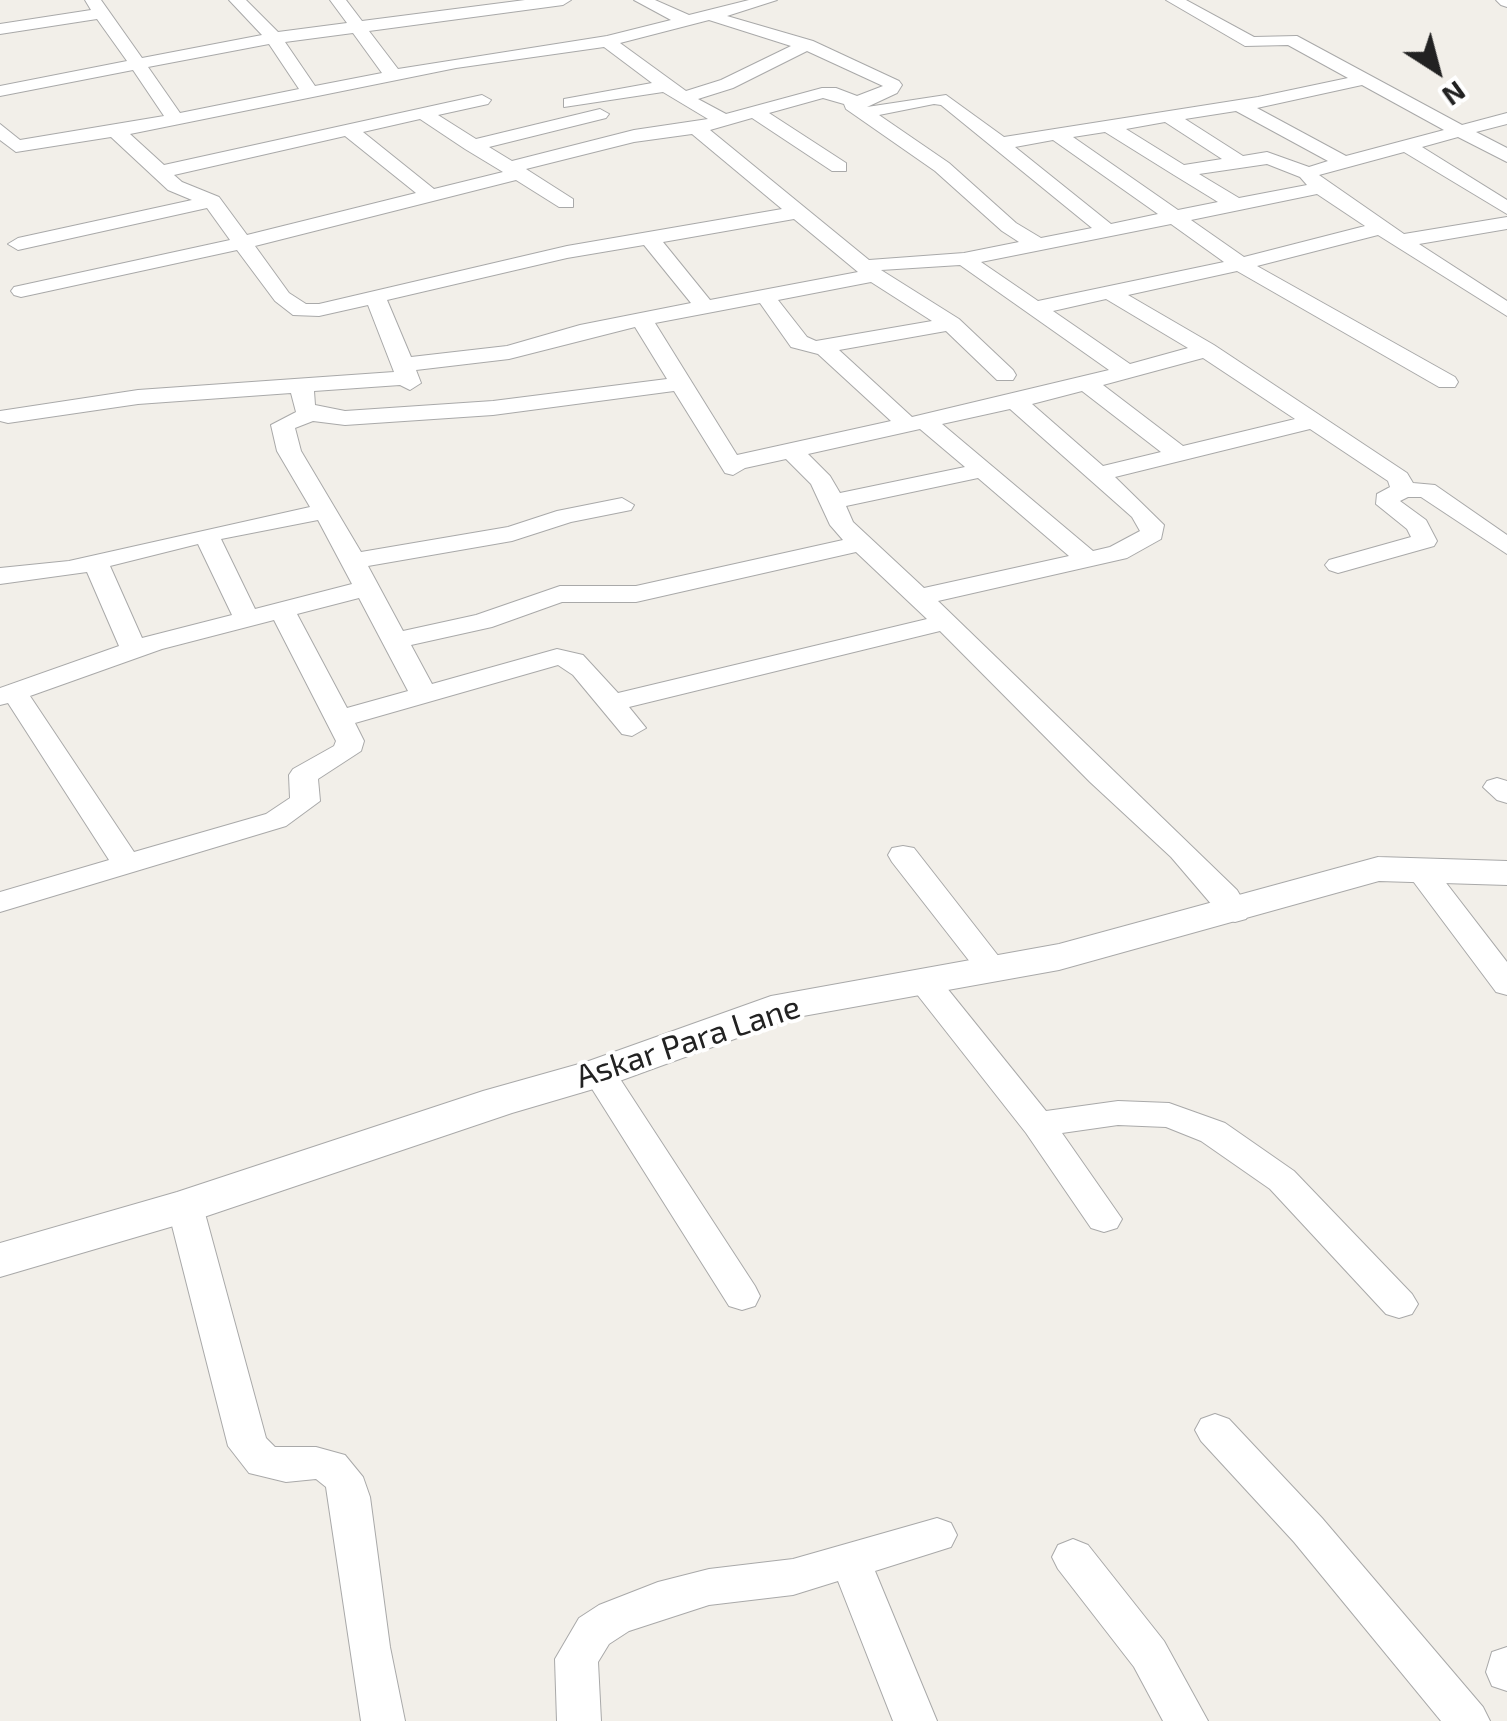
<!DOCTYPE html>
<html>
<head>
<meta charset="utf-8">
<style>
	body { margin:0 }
	#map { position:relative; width:1507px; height:1721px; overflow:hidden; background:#f2efe9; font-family:"Exo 2",sans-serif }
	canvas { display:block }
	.north { position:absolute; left:1387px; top:20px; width:100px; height:100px; -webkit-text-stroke:8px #fff; paint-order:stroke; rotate:144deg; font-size:28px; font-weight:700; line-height:40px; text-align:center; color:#222 }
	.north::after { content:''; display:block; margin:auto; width:35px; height:45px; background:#222; clip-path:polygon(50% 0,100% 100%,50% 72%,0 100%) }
</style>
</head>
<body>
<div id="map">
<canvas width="1507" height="1721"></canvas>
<div class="north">N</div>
</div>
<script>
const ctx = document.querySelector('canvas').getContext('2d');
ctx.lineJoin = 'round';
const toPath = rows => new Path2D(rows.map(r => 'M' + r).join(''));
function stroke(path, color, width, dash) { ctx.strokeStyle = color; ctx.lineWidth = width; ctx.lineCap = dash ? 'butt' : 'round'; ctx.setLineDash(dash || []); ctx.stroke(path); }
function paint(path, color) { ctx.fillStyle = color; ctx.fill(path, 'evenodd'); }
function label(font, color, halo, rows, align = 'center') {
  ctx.font = font + ' "Exo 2",sans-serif'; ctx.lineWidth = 8; ctx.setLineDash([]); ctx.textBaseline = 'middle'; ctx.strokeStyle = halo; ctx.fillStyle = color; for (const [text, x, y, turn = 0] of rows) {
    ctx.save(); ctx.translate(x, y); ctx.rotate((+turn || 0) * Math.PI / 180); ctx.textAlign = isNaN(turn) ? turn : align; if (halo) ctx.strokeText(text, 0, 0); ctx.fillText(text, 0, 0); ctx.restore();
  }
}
const minor = toPath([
	[85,0,101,0,142,58,262,35,229,0,246,0,278,32,347,23,330,0,346,0,362,21,525,0,571,0,563,5,369,31,398,69,607,36,671,20,634,0,655,0,689,15,749,0,777,0,727,16,813,41,899,81,902,85,897,93,867,107,946,95,1004,137,1258,97,1348,78,1288,45,1245,46,1166,0,1186,0,1254,37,1297,36,1462,125,1507,113,1507,124,1476,132,1507,148,1507,162,1458,137,1422,147,1507,200,1507,214,1404,152,1319,175,1404,234,1507,217,1507,229,1419,244,1507,301,1507,316,1378,235,1257,266,1455,377,1458,382,1455,387,1439,387,1237,271,1128,295,1214,345,1407,473,1413,483,1435,485,1507,535,1507,554,1421,497,1408,497,1400,501,1426,520,1437,541,1434,546,1338,573,1329,570,1325,565,1329,560,1411,537,1407,529,1376,504,1377,494,1390,487,1388,481,1310,429,1115,477,1164,525,1161,539,1127,558,938,601,1237,890,1250,912,1246,919,1235,922,1224,919,1171,857,1090,782,940,631,629,707,646,728,632,736,622,734,573,675,558,665,355,723,364,741,361,751,318,779,320,801,286,826,0,912,0,892,109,860,8,703,0,705,0,688,119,646,87,572,0,584,0,568,69,561,310,507,277,451,271,425,296,412,291,393,138,404,8,423,0,421,0,411,138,390,394,372,368,305,319,316,293,315,275,301,237,250,21,297,14,295,11,291,14,287,230,240,207,208,18,250,8,244,18,238,192,200,168,190,111,137,16,152,0,140,0,124,20,140,164,116,133,70,0,96,0,86,127,61,97,19,0,34,0,24,91,10,85,0],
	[709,20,791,46,721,80,686,91,620,43,709,20],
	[353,33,382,73,315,86,285,42,353,33],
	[269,44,299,89,180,113,148,67,269,44],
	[604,47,652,83,564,99,564,107,663,92,708,119,634,130,512,161,489,147,606,118,609,114,600,109,476,139,438,115,488,104,491,100,482,95,164,165,130,134,456,68,604,47],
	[807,51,883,86,857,96,836,88,822,88,726,114,698,99,733,88,807,51],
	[1362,85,1444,130,1346,156,1257,108,1362,85],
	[823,98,844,104,846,109,935,171,1002,231,1019,242,964,253,869,260,710,130,752,118,832,171,846,171,846,163,769,113,823,98],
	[934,104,941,105,1092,228,1041,238,1016,223,949,163,879,115,934,104],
	[1236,111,1328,161,1309,167,1267,152,1243,156,1185,119,1236,111],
	[420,119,465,149,503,172,434,189,363,132,420,119],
	[1165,122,1222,159,1184,165,1126,129,1165,122],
	[1105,132,1174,175,1218,202,1178,210,1073,137,1105,132],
	[692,134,782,209,567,246,319,304,306,304,289,293,255,246,516,180,559,207,573,207,573,199,526,169,634,142,692,134],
	[345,136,416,193,247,235,219,197,182,182,174,175,345,136],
	[1053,140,1158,214,1111,224,1015,147,1053,140],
	[1267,164,1300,177,1307,185,1239,198,1199,174,1267,164],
	[1317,194,1365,226,1244,257,1191,220,1317,194],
	[794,219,858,272,710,300,663,242,794,219],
	[1171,224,1224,262,1038,301,981,262,1171,224],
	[644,245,691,303,580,325,507,346,411,357,387,300,567,258,644,245],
	[960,265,1109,370,912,417,839,350,946,331,997,380,1013,380,1016,375,1013,370,959,319,881,270,960,265],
	[871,282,932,321,816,341,807,337,778,300,871,282],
	[1106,299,1188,348,1130,364,1053,311,1106,299],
	[760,303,791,347,818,354,891,421,737,455,655,323,760,303],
	[635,327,667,379,493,401,345,411,315,405,314,391,400,385,410,390,421,383,416,370,509,359,635,327],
	[1203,358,1295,419,1183,446,1103,385,1203,358],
	[674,391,725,473,733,475,745,468,786,459,811,484,830,525,843,540,636,586,560,586,476,615,403,631,368,566,512,541,571,522,631,510,634,505,622,498,557,511,508,527,361,552,301,451,295,428,313,421,345,425,493,415,674,391],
	[1082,391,1161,452,1103,466,1032,404,1082,391],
	[1010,409,1132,517,1140,531,1110,547,1093,551,942,424,1010,409],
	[920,429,965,467,840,493,830,476,808,454,920,429],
	[978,478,1069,556,924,588,853,522,846,506,978,478],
	[318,520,352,584,255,609,221,539,318,520],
	[198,544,232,615,142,638,110,566,198,544],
	[856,552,927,619,618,693,583,655,557,649,432,684,411,645,492,627,562,602,636,602,856,552],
	[359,598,408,691,347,708,297,614,359,598],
	[274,620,336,741,334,746,293,769,289,775,290,798,266,814,134,852,30,696,162,649,274,620],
	[1496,0,1507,0,1507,7,1501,5,1496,0],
	[1497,778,1507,781,1507,803,1497,800,1483,787,1487,781,1497,778],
	[903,846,914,848,1003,962,1008,969,1003,976,992,980,981,976,892,862,888,855,892,848,903,846],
	[1419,859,1430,862,1507,962,1507,995,1496,992,1404,869,1408,862,1419,859],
	[923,969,934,972,1046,1111,1118,1101,1169,1103,1225,1123,1294,1171,1412,1294,1418,1304,1412,1314,1399,1318,1386,1314,1270,1189,1201,1141,1166,1127,1118,1125,1062,1133,1122,1219,1117,1228,1104,1232,1091,1228,1026,1133,912,988,907,980,912,972,923,969],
	[599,1061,611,1065,755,1286,760,1296,755,1306,742,1310,729,1306,582,1073,587,1065,599,1061],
	[185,1193,198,1197,203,1206,266,1438,275,1447,316,1447,345,1455,363,1477,370,1497,390,1647,405,1721,361,1721,326,1487,316,1479,286,1482,249,1473,228,1446,167,1206,172,1197,185,1193],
	[1215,1414,1229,1419,1322,1518,1483,1707,1490,1721,1441,1721,1294,1542,1201,1441,1195,1430,1201,1419,1215,1414],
	[937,1518,951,1523,957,1535,951,1547,875,1571,937,1721,893,1721,838,1581,793,1595,709,1605,629,1631,609,1644,598,1662,601,1721,557,1721,555,1659,579,1618,599,1605,658,1582,709,1569,793,1559,937,1518],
	[1073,1539,1088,1545,1164,1641,1208,1721,1163,1721,1134,1667,1058,1569,1052,1557,1058,1545,1073,1539],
	[1507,1647,1507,1691,1492,1686,1486,1672,1492,1652,1507,1647]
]);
const tertiary = toPath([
	[1378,857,1507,861,1507,885,1379,881,1059,970,792,1018,614,1083,512,1113,201,1218,0,1277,0,1243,177,1192,483,1091,586,1062,771,996,1059,944,1378,857]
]);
stroke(minor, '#a9a9a9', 2);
stroke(tertiary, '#a9a9a9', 2);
paint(minor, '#fff');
paint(tertiary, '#fff');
label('32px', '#222', '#fff', [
	["Askar Para Lane",688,1042,-18]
]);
</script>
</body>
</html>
